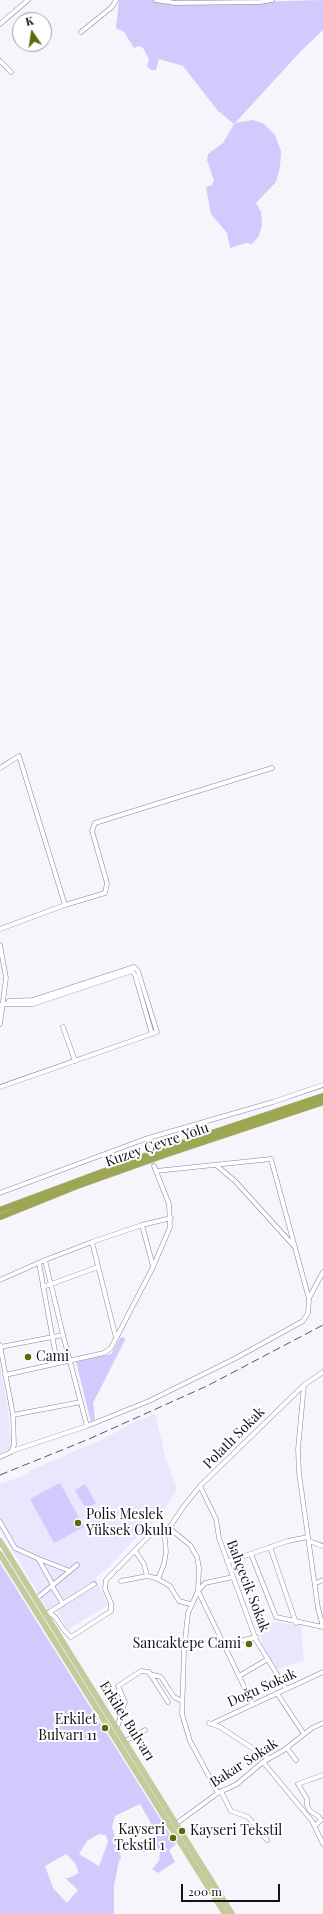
<!DOCTYPE html>
<html>
<head>
<meta charset="utf-8">
<style>
	body { margin:0 }
	#map { position:relative; width:323px; height:1914px; overflow:hidden; background:#f6f5fc; font-family:"Playfair Display",serif }
	canvas { display:block }
	.north { position:absolute; left:12px; top:12px; width:40px; height:40px; box-sizing:border-box; background:#fff; border:1px solid #a1a0a4; border-radius:50%; rotate:347deg; font-size:11px; font-weight:700; line-height:16px; text-align:center; color:#14121c }
	.north::after { content:''; display:block; margin:auto; width:14px; height:18px; background:#606808; clip-path:polygon(50% 0,100% 100%,50% 72%,0 100%) }
	.scale { position:absolute; left:181px; top:1884px; width:99px; height:18px; box-sizing:border-box; border:2px solid #14121c; border-top:0; padding-left:5px; font-size:12px; line-height:14px; white-space:nowrap; color:#14121c; -webkit-text-stroke:3px #fff; paint-order:stroke }
</style>
</head>
<body>
<div id="map">
<canvas width="323" height="1914"></canvas>
<div class="north">K</div>
<div class="scale">200 m</div>
</div>
<script>
const ctx = document.querySelector('canvas').getContext('2d');
ctx.lineJoin = 'round';
function paint(path, color) { ctx.fillStyle = color; ctx.fill(path, 'evenodd'); }
const toPath = rows => new Path2D(rows.map(r => 'M' + r).join(''));
function stroke(path, color, width, dash) { ctx.strokeStyle = color; ctx.lineWidth = width; ctx.lineCap = dash ? 'butt' : 'round'; ctx.setLineDash(dash || []); ctx.stroke(path); }
function label(font, color, halo, rows, align = 'center') {
  ctx.font = font + ' "Playfair Display",serif'; ctx.lineWidth = 4; ctx.setLineDash([]); ctx.textBaseline = 'middle'; ctx.strokeStyle = halo; ctx.fillStyle = color; for (const [text, x, y, turn = 0] of rows) {
    ctx.save(); ctx.translate(x, y); ctx.rotate((+turn || 0) * Math.PI / 180); ctx.textAlign = isNaN(turn) ? turn : align; if (halo) ctx.strokeText(text, 0, 0); ctx.fillText(text, 0, 0); ctx.restore();
  }
}
paint(toPath([
	[0,1365,8,1410,11,1448,0,1453],
	[155,1414,166,1459,177,1489,159,1519,139,1534,110,1566,95,1578,108,1605,67,1630,55,1607,47,1609,0,1529,0,1484,26,1475,31,1470,101,1440,134,1422],
	[278,1622,301,1626,304,1661,277,1669,265,1651,256,1625]
]), '#eae6fe');
paint(toPath([
	[119,0,176,0,176,4,323,0,323,30,302,50,235,123,253,120,264,124,275,135,281,151,280,167,276,182,256,203,261,212,262,225,259,236,252,244,246,243,230,248,227,233,211,214,206,187,212,185,214,181,207,160,208,154,223,143,234,124,218,111,183,66,159,59,156,70,151,70,147,66,149,59,143,48,139,46,134,48,124,32,116,28],
	[121,1337,125,1338,125,1340,93,1403,95,1419,91,1422,76,1362,111,1354],
	[60,1483,84,1527,54,1543,30,1499],
	[85,1484,96,1503,86,1509,75,1490],
	[0,1563,176,1844,169,1850,175,1862,158,1873,152,1869,159,1861,160,1852,148,1831,151,1823,140,1804,115,1816,112,1827,121,1858,119,1861,114,1885,114,1914,0,1914],
	[99,1834,106,1835,108,1842,99,1866,79,1854,87,1841],
	[66,1854,75,1863,79,1873,69,1878,65,1878,78,1890,67,1903,53,1888,45,1866]
]), '#d3c9fc');
stroke(toPath([
	[145,1139,154,1166]
]), '#d4d3da', 4, [4, 2]);
const minor = toPath([
	[156,0,175,3,260,2,272,0],
	[0,24,28,0],
	[81,32,112,7,116,0],
	[0,61,11,72],
	[0,768,19,756,65,905],
	[0,929,65,905,105,893,107,883,92,831,95,823,272,768],
	[0,945,6,978,0,1024],
	[6,1004,33,1004,132,971,135,975,152,1034],
	[0,1005,6,1004,9,1001,33,1000,134,967,138,971,157,1032,0,1087],
	[63,1027,75,1061],
	[216,1165,235,1181,293,1245],
	[0,1193,145,1139,273,1102,323,1085],
	[142,1225,153,1266],
	[92,1242,116,1338],
	[39,1263,57,1362],
	[0,1280,45,1260,92,1242,142,1225,171,1218],
	[43,1287,98,1267],
	[309,1298,323,1272],
	[0,1345,13,1415,14,1445,11,1452,0,1457],
	[0,1347,63,1335],
	[5,1375,104,1353,111,1348,153,1267,170,1227,169,1204,154,1166],
	[304,1385,298,1449,299,1473,318,1608,323,1627],
	[13,1415,81,1402],
	[87,1426,149,1401,236,1358,303,1321,308,1313,309,1299,271,1159,156,1171],
	[12,1451,87,1426,63,1335,45,1260],
	[200,1486,216,1519,219,1538,256,1640,286,1689],
	[0,1522,15,1548,39,1559,70,1571],
	[169,1528,184,1506,200,1486,304,1385,323,1372],
	[309,1541,323,1546],
	[270,1547,296,1623],
	[135,1551,144,1564,147,1576],
	[251,1554,276,1617,323,1627],
	[39,1560,53,1585],
	[227,1562,288,1541,308,1537],
	[158,1579,164,1564,166,1552,165,1539,161,1530],
	[121,1581,147,1576,156,1578,170,1586,179,1601,190,1604],
	[316,1583,323,1580],
	[52,1586,63,1604],
	[36,1599,77,1565],
	[49,1612,56,1618,63,1629,71,1637,111,1611,111,1603,105,1589,106,1580,149,1536,158,1530,169,1528,190,1545,197,1557,199,1568,198,1591,252,1703],
	[48,1613,94,1584],
	[224,1645,256,1637],
	[150,1674,161,1677,174,1697,182,1701],
	[239,1676,268,1659],
	[277,1693,304,1734],
	[209,1723,220,1727,269,1759],
	[211,1724,323,1672],
	[117,1728,125,1702,118,1686,141,1671,149,1672,168,1702],
	[125,1741,145,1730],
	[287,1748,296,1760],
	[263,1762,312,1821,323,1844],
	[221,1791,231,1811,248,1817,267,1840],
	[218,1793,190,1741,182,1714,184,1650,188,1613,198,1591,205,1583,233,1577],
	[177,1823,218,1793,237,1784,263,1762,284,1750,312,1728,323,1723],
	[315,1826,321,1820,318,1816,310,1811,307,1805,307,1799,298,1784,323,1775]
]);
const major = toPath([
	[0,1541,232,1914],
	[0,1554,225,1914]
]);
const highway = toPath([
	[0,1210,164,1149,323,1096],
	[0,1217,77,1186,167,1154,323,1102]
]);
stroke(minor, '#8984a0', 5);
stroke(major, '#d5d4d6', 6);
stroke(highway, '#d5d4d6', 7);
stroke(minor, '#fff', 4);
stroke(major, '#c4ca98', 5.5);
stroke(highway, '#9da653', 6);
stroke(toPath([
	[0,1475,89,1439,207,1386,323,1325]
]), '#585660', 1, [8, 4]);
for (const [x, y, r, color] of [
	[28,1357,4,"#606808"],
	[78,1523,4,"#606808"],
	[249,1644,4,"#606808"],
	[105,1728,4,"#606808"],
	[182,1831,4,"#606808"],
	[173,1838,4,"#606808"]
]) { const dot = new Path2D(); dot.arc(x, y, r, 0, 2 * Math.PI); ctx.fillStyle = color; ctx.fill(dot); stroke(dot, '#fff', 1.5); }
label('14px', '#14121c', '#fff', [
	["Kuzey Çevre Yolu",157,1145,-19],
	["Polatlı Sokak",234,1438,-45],
	["Bahçecik Sokak",248,1586,69],
	["Doğu Sokak",262,1688,-24],
	["Erkilet Bulvarı",127,1721,58],
	["Bakar Sokak",244,1763,-33]
]);
label('14px', '#14121c', '#fff', [
	["Cami",36,1357],
	["Polis Meslek",86,1515],
	["Yüksek Okulu",86,1531],
	["Sancaktepe Cami",241,1644,"right"],
	["Erkilet",97,1720,"right"],
	["Bulvarı 11",97,1736,"right"],
	["Kayseri",165,1830,"right"],
	["Tekstil 1",165,1846,"right"],
	["Kayseri Tekstil",190,1831]
], 'left');
</script>
</body>
</html>
